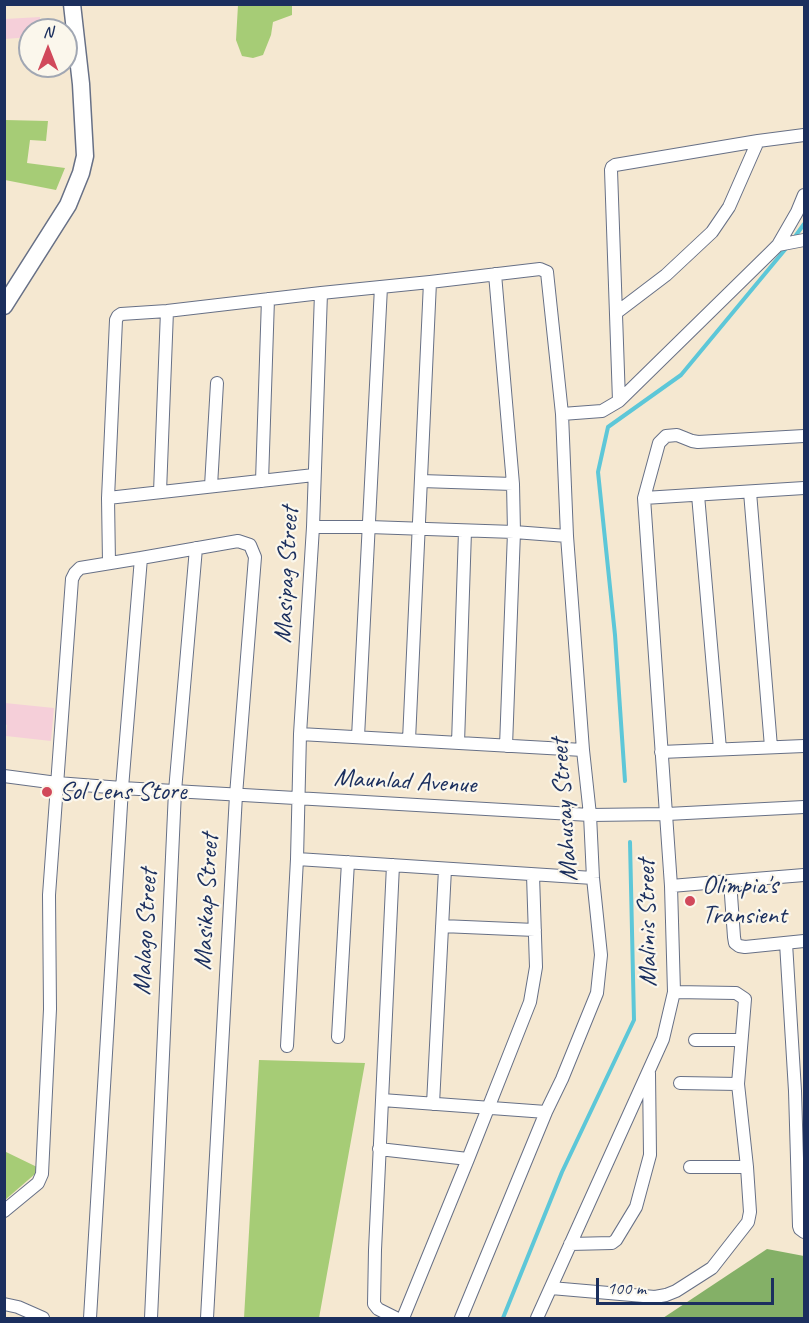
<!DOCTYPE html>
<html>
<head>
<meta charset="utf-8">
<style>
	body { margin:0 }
	#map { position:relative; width:809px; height:1323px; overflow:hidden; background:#f5e8d1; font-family:Caveat,sans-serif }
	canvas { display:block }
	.frame { position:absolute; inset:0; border:6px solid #1b2f5e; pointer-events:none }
	.north { position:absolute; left:18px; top:18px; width:60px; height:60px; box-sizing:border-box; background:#fbf7ec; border:2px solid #a1a7b3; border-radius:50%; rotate:0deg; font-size:16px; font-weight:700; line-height:24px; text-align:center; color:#1b2f5e }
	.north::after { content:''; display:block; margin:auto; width:21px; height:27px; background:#d1495b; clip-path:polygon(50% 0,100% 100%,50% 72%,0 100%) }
	.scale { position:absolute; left:596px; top:1278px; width:178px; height:27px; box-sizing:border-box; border:3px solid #1b2f5e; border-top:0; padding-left:8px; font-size:18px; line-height:21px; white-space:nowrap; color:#1b2f5e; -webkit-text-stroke:4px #fbf7ec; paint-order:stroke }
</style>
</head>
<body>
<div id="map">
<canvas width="809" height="1323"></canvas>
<div class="frame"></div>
<div class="north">N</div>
<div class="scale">100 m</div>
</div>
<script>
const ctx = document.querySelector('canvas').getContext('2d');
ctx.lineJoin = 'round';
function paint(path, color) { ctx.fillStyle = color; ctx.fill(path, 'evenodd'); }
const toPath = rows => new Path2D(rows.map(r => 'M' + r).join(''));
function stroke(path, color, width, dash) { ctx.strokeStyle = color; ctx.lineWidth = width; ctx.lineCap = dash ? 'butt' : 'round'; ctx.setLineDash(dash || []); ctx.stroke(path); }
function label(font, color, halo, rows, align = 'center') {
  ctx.font = font + ' Caveat,sans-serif'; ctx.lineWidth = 4.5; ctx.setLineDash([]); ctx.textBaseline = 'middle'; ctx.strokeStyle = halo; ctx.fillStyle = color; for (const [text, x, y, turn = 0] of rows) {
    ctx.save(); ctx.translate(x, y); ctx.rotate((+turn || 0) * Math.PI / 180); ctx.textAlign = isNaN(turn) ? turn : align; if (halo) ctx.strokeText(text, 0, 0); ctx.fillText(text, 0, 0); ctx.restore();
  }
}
paint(toPath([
	[40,17,40,30,30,30,30,37,5,39,5,19],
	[5,703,54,708,51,741,6,736,7,725,5,724]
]), '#f5cfd9');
paint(toPath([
	[238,5,292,5,292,15,273,22,271,35,263,55,253,58,242,56,236,40],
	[5,120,48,121,46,141,30,140,27,163,65,168,56,190,5,180],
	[259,1060,365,1063,319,1318,244,1318],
	[4,1151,37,1167,35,1174,5,1200]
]), '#a6cc76');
paint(toPath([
	[767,1249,804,1256,804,1318,663,1318]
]), '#84b067');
stroke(toPath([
	[794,238,804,224],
	[625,781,615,635,598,472,608,427,681,375,788,246],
	[503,1318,562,1172,634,1020,630,842]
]), '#5dc7d8', 4);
const minor = toPath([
	[778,245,804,240],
	[495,274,513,484,514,532,506,746],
	[616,313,666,275,712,232,729,207,758,141],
	[619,401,611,170,612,167,615,165,758,141,804,135],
	[562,414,602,411,619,401,771,252,778,245,797,212,804,195],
	[262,481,268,299],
	[421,481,513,484],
	[211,486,217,383],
	[160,492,167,311],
	[750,492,771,747],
	[698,495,720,749],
	[108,498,314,475],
	[644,498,804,488],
	[313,527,369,527,514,532,567,536],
	[109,563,108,498,116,320,118,316,121,314,167,311,321,293,430,282,540,269,547,272,562,414,567,536,583,750,590,815,593,878,601,955,597,993,562,1079,546,1112,461,1318],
	[300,734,583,750],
	[358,737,381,287],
	[409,740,430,282],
	[458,743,465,531],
	[661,752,804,746],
	[4,776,57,783,122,788,590,815,667,814,804,807],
	[297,859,593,878],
	[393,865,375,1250,374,1304,378,1309,396,1318],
	[730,881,804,875],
	[671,886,730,881,734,937,735,943,739,946,745,947,804,941],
	[442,926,535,930],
	[786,943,795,1091,799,1226,800,1229,804,1232],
	[338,1037,348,862],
	[695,1040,741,1040],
	[287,1046,297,859,300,734,313,527,321,293],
	[680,1083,738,1084],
	[382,1100,546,1112],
	[433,1104,445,869],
	[379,1149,468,1159],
	[690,1167,747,1167],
	[4,1211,38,1183,42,1174,50,1009,49,895,72,579,75,573,80,568,141,558],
	[570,1244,612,1243,616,1240,636,1207,650,1155,649,1073],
	[551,1288,655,1297,666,1295,676,1291,712,1268,748,1222,750,1212,747,1167,738,1084,745,999,736,993,674,992],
	[4,1304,18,1307,43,1318],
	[90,1318,122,788,141,558,238,541,250,545,255,557,236,795,207,1318],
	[151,1318,175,791,196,548],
	[403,1318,468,1159,530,1002,536,967,533,875],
	[537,1318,663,1039,674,992,671,886,644,498,659,443,666,436,677,435,692,441,698,442,804,436]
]);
const major = toPath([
	[4,306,68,205,81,173,85,156,81,84,72,4]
]);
stroke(minor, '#677086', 14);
stroke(major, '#677086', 19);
stroke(minor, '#fff', 12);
stroke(major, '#fff', 16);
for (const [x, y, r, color] of [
	[47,792,6,"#d1495b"],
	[690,901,6,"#d1495b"]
]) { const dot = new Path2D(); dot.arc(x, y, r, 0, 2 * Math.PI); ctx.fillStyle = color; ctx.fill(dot); stroke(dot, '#fbf7ec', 2); }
label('26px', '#1b2f5e', '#fbf7ec', [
	["Masipag Street",287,575,-87],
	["Maunlad Avenue",405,782,3],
	["Mahusay Street",565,810,-94],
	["Masikap Street",207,902,-87],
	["Malinis Street",648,923,-91],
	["Malago Street",146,932,-87]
]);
label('26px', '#1b2f5e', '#fbf7ec', [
	["Sol Lens Store",59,792],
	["Olimpia's",702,886],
	["Transient",702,916]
], 'left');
</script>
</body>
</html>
